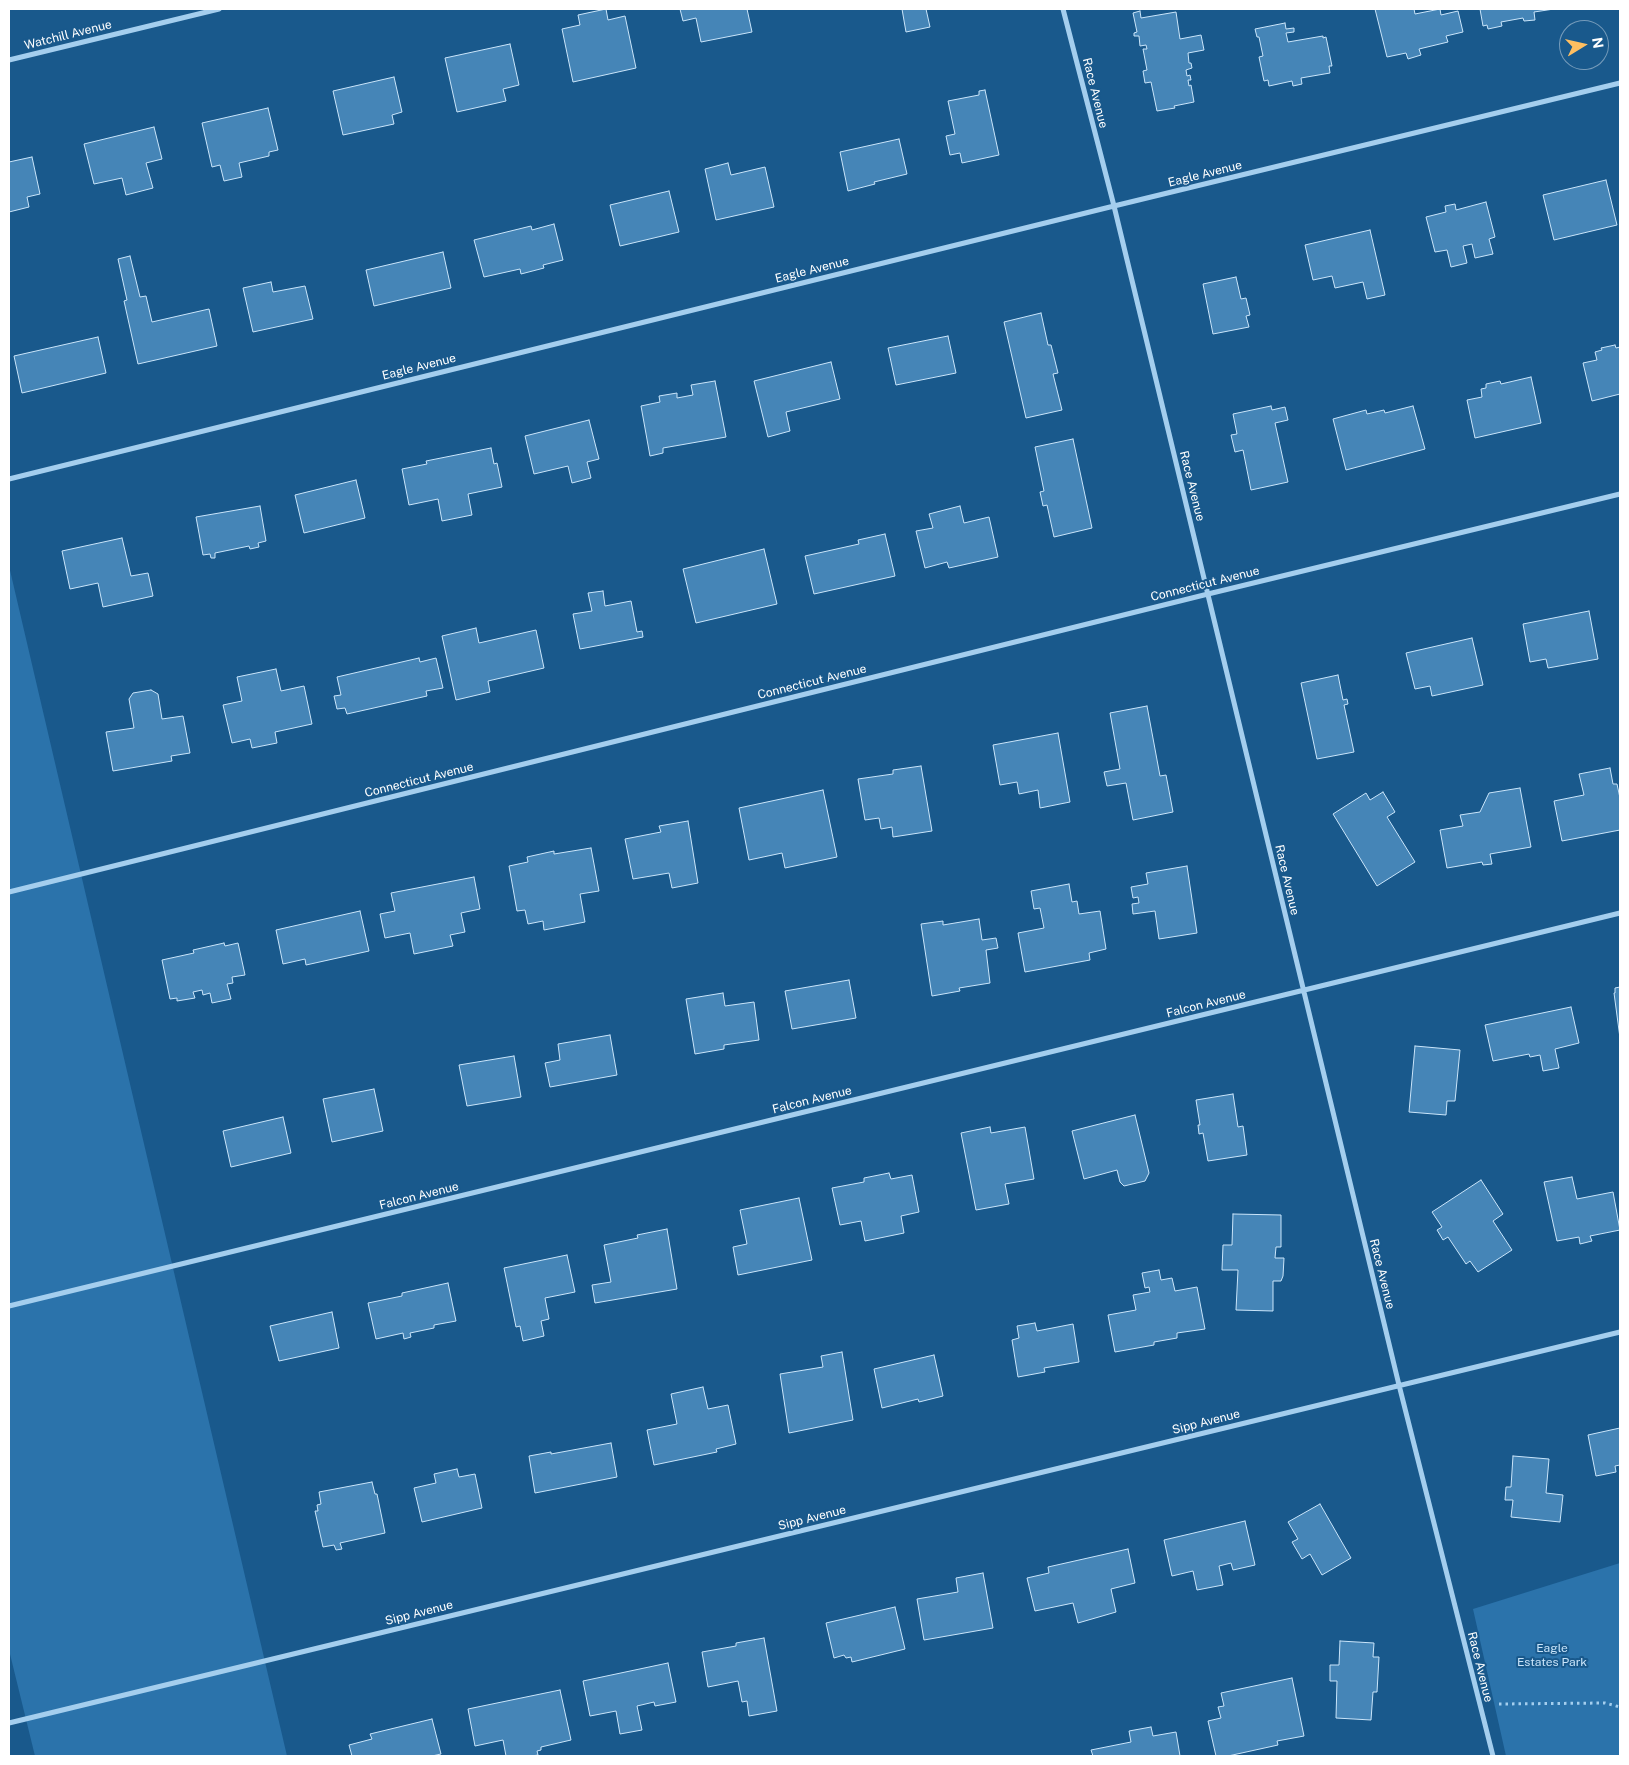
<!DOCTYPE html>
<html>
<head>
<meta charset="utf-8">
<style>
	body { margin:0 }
	#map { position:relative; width:1629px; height:1765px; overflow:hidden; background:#19598c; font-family:"Public Sans",sans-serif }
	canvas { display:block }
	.frame { position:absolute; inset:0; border:10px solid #fff; pointer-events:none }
	.north { position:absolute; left:1559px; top:20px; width:50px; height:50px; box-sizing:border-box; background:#19598c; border:1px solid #759bba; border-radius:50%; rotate:81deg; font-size:14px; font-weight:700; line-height:20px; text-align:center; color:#fff }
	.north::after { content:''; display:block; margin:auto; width:18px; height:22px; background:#ffbf61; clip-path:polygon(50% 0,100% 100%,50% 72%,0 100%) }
</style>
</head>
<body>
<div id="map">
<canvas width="1629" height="1765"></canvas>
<div class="frame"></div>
<div class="north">N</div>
</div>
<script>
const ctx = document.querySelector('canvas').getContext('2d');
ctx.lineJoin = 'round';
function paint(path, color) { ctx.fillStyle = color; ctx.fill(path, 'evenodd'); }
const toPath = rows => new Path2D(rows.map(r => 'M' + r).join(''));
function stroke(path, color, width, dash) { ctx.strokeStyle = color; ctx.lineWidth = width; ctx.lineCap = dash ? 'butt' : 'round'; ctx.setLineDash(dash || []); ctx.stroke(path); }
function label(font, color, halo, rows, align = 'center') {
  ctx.font = font + ' "Public Sans",sans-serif'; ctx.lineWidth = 4; ctx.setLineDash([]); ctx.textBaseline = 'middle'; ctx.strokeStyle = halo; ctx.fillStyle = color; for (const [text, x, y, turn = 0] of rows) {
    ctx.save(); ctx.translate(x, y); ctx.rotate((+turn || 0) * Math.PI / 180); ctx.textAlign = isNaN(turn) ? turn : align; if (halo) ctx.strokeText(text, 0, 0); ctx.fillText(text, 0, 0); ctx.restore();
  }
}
paint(toPath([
	[9,566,287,1756,35,1756,9,1650],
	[1620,1563,1620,1756,1506,1756,1473,1609]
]), '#2b73ab');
const building = toPath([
	[606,9,608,20,625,16,636,68,573,82,562,29,580,25,578,15,606,9],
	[680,9,747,9,752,32,701,42,696,18,683,21,680,9],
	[902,9,926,9,930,27,906,32,902,9],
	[1375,9,1414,9,1415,14,1440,9,1441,15,1458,11,1463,32,1446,36,1448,42,1419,49,1421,55,1408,59,1406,53,1387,57,1375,9],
	[1480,9,1554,9,1534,12,1535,20,1524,21,1523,18,1501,22,1502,26,1488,29,1487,25,1483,26,1480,9],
	[1140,11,1141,18,1176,12,1180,39,1201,35,1204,50,1188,53,1189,63,1191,63,1192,68,1186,70,1187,76,1190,75,1191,80,1188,80,1189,86,1191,85,1194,102,1174,106,1175,108,1157,111,1151,82,1145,83,1143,71,1147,70,1143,49,1147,49,1146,45,1140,46,1139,36,1134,36,1134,33,1137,32,1133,13,1140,11],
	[1285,23,1286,29,1294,28,1294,32,1286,33,1288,42,1323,36,1323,38,1326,37,1332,66,1329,66,1330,73,1301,78,1302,84,1293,86,1292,81,1269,86,1268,80,1264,81,1259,57,1263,56,1259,37,1257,37,1255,29,1285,23],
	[510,44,519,85,503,89,506,101,457,112,445,58,510,44],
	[394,77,402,112,392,115,394,124,343,135,333,91,394,77],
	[985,90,999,155,962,163,960,153,950,155,946,136,955,134,948,101,979,95,979,91,985,90],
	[268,108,278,150,269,152,269,156,239,163,242,177,224,181,220,165,212,167,202,123,268,108],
	[154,127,162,159,146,163,153,188,126,195,122,178,94,184,84,144,154,127],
	[899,139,907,174,874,182,875,184,848,191,840,152,899,139],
	[32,157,40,194,27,197,29,207,9,212,9,162,32,157],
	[728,163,731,175,765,167,774,207,716,220,705,169,728,163],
	[1606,180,1617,225,1554,240,1543,195,1606,180],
	[669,191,679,232,620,246,610,205,669,191],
	[1486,202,1495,237,1489,239,1493,254,1475,258,1472,244,1463,246,1467,263,1451,267,1447,250,1435,252,1426,217,1446,212,1445,206,1455,204,1456,210,1486,202],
	[554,224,563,260,543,265,544,268,521,274,520,269,484,277,474,240,531,226,532,230,554,224],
	[1370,230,1385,295,1367,299,1363,282,1335,288,1332,276,1313,280,1305,245,1370,230],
	[443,252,451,288,374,306,366,270,443,252],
	[130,256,140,297,146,296,152,322,209,309,217,346,138,364,124,301,127,300,118,259,130,256],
	[1236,277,1241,299,1246,298,1250,315,1246,316,1249,327,1213,334,1203,284,1236,277],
	[271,282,273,292,305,286,313,319,253,332,243,288,271,282],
	[1041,313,1048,345,1051,345,1058,373,1053,374,1062,410,1026,418,1004,322,1041,313],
	[948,336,956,373,896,385,888,348,948,336],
	[98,337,106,373,22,393,14,356,98,337],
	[1615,345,1616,348,1620,347,1620,394,1592,401,1583,363,1597,360,1595,352,1602,350,1601,348,1615,345],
	[831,362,840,399,786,412,790,431,768,437,754,381,831,362],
	[1531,377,1541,423,1475,438,1467,400,1482,397,1481,389,1486,388,1486,384,1500,381,1501,384,1531,377],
	[715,381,726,437,663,448,663,453,650,456,641,406,660,402,659,396,677,393,677,398,693,395,691,385,715,381],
	[1271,406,1272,410,1285,407,1288,420,1275,423,1288,482,1251,490,1243,450,1235,452,1231,435,1237,434,1233,414,1271,406],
	[1413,406,1425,449,1346,470,1333,419,1366,410,1367,414,1384,410,1385,413,1413,406],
	[589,420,599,459,587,462,591,478,572,483,568,466,534,474,525,436,589,420],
	[1073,439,1092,528,1054,537,1047,505,1043,506,1040,492,1044,491,1035,447,1073,439],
	[491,448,494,464,497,463,502,487,468,494,472,515,442,521,438,499,409,505,402,469,427,464,426,461,491,448],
	[356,480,365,518,304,533,295,495,356,480],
	[260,506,266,541,258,543,259,547,250,549,249,546,215,553,215,558,211,558,210,554,203,555,196,517,260,506],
	[960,506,964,523,989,517,998,557,949,568,947,562,925,568,916,531,933,528,929,514,960,506],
	[885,534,895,576,814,594,805,556,859,544,858,540,885,534],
	[122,538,131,576,148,573,153,596,103,607,98,583,70,589,62,551,122,538],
	[764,549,777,604,696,623,683,569,764,549],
	[603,591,605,606,631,601,637,632,642,631,643,637,580,649,573,614,592,611,588,593,603,591],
	[1589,611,1598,659,1548,668,1546,659,1530,662,1523,624,1589,611],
	[476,628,479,643,536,630,544,668,488,681,490,692,456,700,442,636,476,628],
	[1472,638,1483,685,1432,696,1430,686,1415,689,1406,653,1472,638],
	[419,658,420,662,436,658,443,688,426,691,427,696,347,714,345,708,337,709,334,696,341,695,337,677,419,658],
	[276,669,281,691,304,686,312,724,275,732,277,743,252,748,250,739,232,743,223,705,242,701,237,677,276,669],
	[1338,675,1343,700,1347,699,1348,704,1344,705,1354,752,1317,759,1301,683,1338,675],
	[151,690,158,694,162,719,183,716,190,753,171,756,172,761,113,771,106,732,134,728,129,699,133,693,151,690],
	[1147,706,1160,776,1166,775,1173,812,1133,820,1126,783,1107,786,1104,772,1120,769,1110,713,1147,706],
	[1058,733,1070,802,1040,808,1038,790,1019,794,1017,782,1000,785,993,745,1058,733],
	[921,766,932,831,893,837,892,827,881,829,879,818,865,820,858,779,893,774,893,770,921,766],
	[1610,768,1613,784,1617,784,1620,798,1620,830,1562,841,1554,801,1584,795,1579,774,1610,768],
	[1520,788,1531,847,1490,854,1492,864,1483,865,1482,862,1447,868,1440,830,1463,826,1460,815,1480,812,1489,793,1520,788],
	[823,790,837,857,785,868,782,853,749,860,739,808,823,790],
	[1383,792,1395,812,1387,817,1415,862,1377,886,1333,814,1366,793,1370,800,1383,792],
	[688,821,698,883,672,888,669,873,633,879,625,839,661,832,659,826,688,821],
	[591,848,599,891,580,894,585,922,544,930,543,921,528,924,525,910,517,911,509,866,528,862,527,857,554,851,554,854,591,848],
	[1187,866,1197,933,1159,939,1155,911,1133,914,1132,904,1139,903,1138,897,1133,898,1131,887,1148,884,1146,873,1187,866],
	[474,877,480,909,461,913,465,932,450,935,453,946,414,954,410,933,385,938,380,914,395,911,391,893,474,877],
	[1069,884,1072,902,1077,901,1079,914,1100,911,1106,949,1089,953,1090,960,1025,972,1018,933,1044,928,1040,908,1034,909,1031,891,1069,884],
	[360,911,369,951,306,965,305,959,283,964,276,930,360,911],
	[979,919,982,940,996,938,998,948,986,950,990,983,959,988,960,991,932,996,921,924,943,921,943,925,979,919],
	[224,943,225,946,238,943,245,975,232,977,233,983,227,984,231,999,212,1003,210,993,203,995,202,990,193,992,195,998,177,1001,177,998,170,999,162,960,194,953,193,950,224,943],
	[849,980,856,1018,792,1029,785,991,849,980],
	[1620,987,1620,1038,1614,993,1615,993,1615,988,1620,987],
	[723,993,725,1006,754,1002,759,1040,724,1045,724,1049,695,1054,686,999,723,993],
	[1571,1007,1579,1043,1555,1049,1559,1068,1543,1071,1540,1055,1530,1057,1529,1054,1493,1061,1485,1025,1571,1007],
	[610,1035,617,1075,550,1087,545,1063,560,1060,558,1044,610,1035],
	[1415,1046,1460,1050,1455,1101,1447,1101,1446,1115,1409,1112,1415,1046],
	[514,1056,521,1097,467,1106,459,1065,514,1056],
	[374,1089,383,1131,332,1142,323,1099,374,1089],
	[1233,1094,1238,1127,1243,1126,1247,1155,1208,1161,1203,1133,1199,1134,1198,1125,1200,1125,1196,1100,1233,1094],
	[1135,1115,1149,1173,1145,1181,1124,1186,1120,1182,1117,1170,1084,1179,1072,1131,1135,1115],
	[283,1117,291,1153,231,1167,223,1131,283,1117],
	[990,1127,991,1133,1025,1127,1034,1179,1005,1184,1009,1204,976,1210,961,1133,990,1127],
	[889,1173,891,1179,912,1175,919,1212,901,1216,904,1233,865,1241,861,1221,840,1225,832,1188,864,1182,864,1178,889,1173],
	[1572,1177,1577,1199,1613,1192,1620,1230,1590,1236,1592,1241,1580,1244,1579,1237,1557,1241,1544,1182,1572,1177],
	[1481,1180,1503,1214,1493,1221,1512,1250,1478,1272,1470,1261,1466,1264,1448,1237,1443,1240,1437,1230,1442,1227,1432,1212,1481,1180],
	[799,1198,812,1260,738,1275,733,1247,747,1244,740,1210,799,1198],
	[1233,1214,1281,1215,1281,1247,1276,1247,1275,1258,1284,1258,1283,1276,1281,1281,1273,1281,1273,1311,1236,1310,1238,1270,1222,1270,1223,1245,1232,1245,1233,1214],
	[667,1229,677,1289,595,1303,592,1285,611,1282,604,1245,638,1238,637,1235,667,1229],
	[567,1255,575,1292,545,1298,549,1319,541,1321,544,1336,523,1341,520,1326,516,1327,504,1268,567,1255],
	[1159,1270,1161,1280,1172,1278,1175,1291,1197,1287,1205,1329,1177,1333,1177,1338,1154,1342,1154,1345,1115,1352,1108,1315,1136,1310,1133,1295,1150,1292,1149,1287,1145,1288,1142,1273,1159,1270],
	[448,1283,456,1321,434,1325,434,1328,410,1333,411,1337,404,1339,403,1333,376,1339,368,1303,402,1296,402,1293,448,1283],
	[332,1312,339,1348,279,1361,270,1326,332,1312],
	[1035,1323,1037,1331,1073,1324,1079,1362,1044,1368,1045,1372,1018,1377,1012,1340,1019,1338,1017,1326,1035,1323],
	[842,1352,853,1420,789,1433,780,1374,823,1367,821,1356,842,1352],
	[934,1355,943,1396,919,1402,918,1399,882,1408,874,1369,934,1355],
	[703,1387,708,1409,728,1405,736,1444,716,1449,717,1452,654,1465,647,1430,677,1424,671,1394,703,1387],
	[1620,1428,1620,1465,1615,1466,1616,1472,1596,1476,1588,1435,1620,1428],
	[611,1443,617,1477,535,1493,529,1456,551,1452,551,1454,611,1443],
	[1513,1456,1549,1459,1546,1493,1563,1495,1560,1522,1511,1517,1513,1500,1505,1500,1506,1487,1511,1487,1513,1456],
	[457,1469,459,1477,475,1474,482,1508,422,1522,414,1488,436,1483,434,1474,457,1469],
	[372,1482,375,1494,377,1494,385,1533,340,1543,342,1549,336,1550,334,1545,323,1547,315,1511,318,1511,317,1505,321,1504,319,1492,372,1482],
	[1320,1504,1351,1558,1322,1575,1310,1554,1302,1559,1292,1542,1298,1539,1288,1522,1320,1504],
	[1245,1521,1255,1565,1233,1570,1231,1563,1219,1566,1223,1585,1197,1590,1193,1571,1172,1576,1164,1540,1245,1521],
	[1128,1549,1135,1583,1111,1589,1116,1612,1078,1623,1073,1603,1035,1611,1027,1578,1049,1573,1048,1567,1128,1549],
	[983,1573,993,1628,924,1640,917,1599,958,1592,956,1578,983,1573],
	[895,1607,905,1649,852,1662,851,1657,846,1658,844,1655,834,1658,826,1623,895,1607],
	[764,1638,777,1711,749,1716,747,1701,742,1702,738,1681,708,1687,702,1652,736,1646,736,1643,764,1638],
	[1340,1641,1374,1643,1373,1657,1379,1657,1377,1692,1373,1692,1371,1720,1336,1718,1337,1681,1330,1681,1330,1665,1339,1665,1340,1641],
	[668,1663,676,1702,655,1706,654,1702,637,1706,642,1730,620,1734,616,1711,590,1716,583,1681,668,1663],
	[1292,1678,1304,1736,1277,1741,1278,1745,1228,1756,1216,1756,1208,1721,1221,1718,1218,1707,1224,1706,1221,1693,1292,1678],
	[560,1690,571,1740,541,1747,541,1750,537,1751,538,1755,532,1756,506,1756,503,1740,475,1746,468,1709,560,1690],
	[432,1719,441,1754,432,1756,352,1756,349,1745,372,1739,370,1734,432,1719],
	[1151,1727,1153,1736,1176,1732,1180,1756,1093,1756,1091,1750,1131,1742,1129,1731,1151,1727]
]);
paint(building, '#4585b7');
stroke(building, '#cae5fa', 1);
stroke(toPath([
	[1499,1704,1605,1703,1620,1707]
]), '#a4ceee', 3, [2.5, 4]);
stroke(toPath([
	[1063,9,1114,206,1399,1385,1493,1756],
	[9,60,219,9],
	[9,479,1114,206,1620,83],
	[9,892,1208,594,1620,494],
	[9,1306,1620,913],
	[9,1723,1620,1332]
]), '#a4ceee', 5);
label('12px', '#fff', '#19598c', [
	["Watchill Avenue",68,35,-14],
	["Race Avenue",1095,93,76],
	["Eagle Avenue",1205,174,-14],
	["Eagle Avenue",812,270,-14],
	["Eagle Avenue",419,367,-14],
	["Race Avenue",1192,486,76],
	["Connecticut Avenue",1205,584,-14],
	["Connecticut Avenue",812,682,-14],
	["Connecticut Avenue",419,780,-14],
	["Race Avenue",1287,880,77],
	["Falcon Avenue",1206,1004,-14],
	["Falcon Avenue",812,1100,-14],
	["Falcon Avenue",419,1196,-14],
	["Race Avenue",1382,1274,76],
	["Sipp Avenue",1206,1422,-14],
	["Sipp Avenue",812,1518,-14],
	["Sipp Avenue",419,1613,-14],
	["Race Avenue",1480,1667,76]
]);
label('12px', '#cae5fa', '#19598c', [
	["Eagle",1552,1648],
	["Estates Park",1552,1662]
]);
</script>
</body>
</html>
